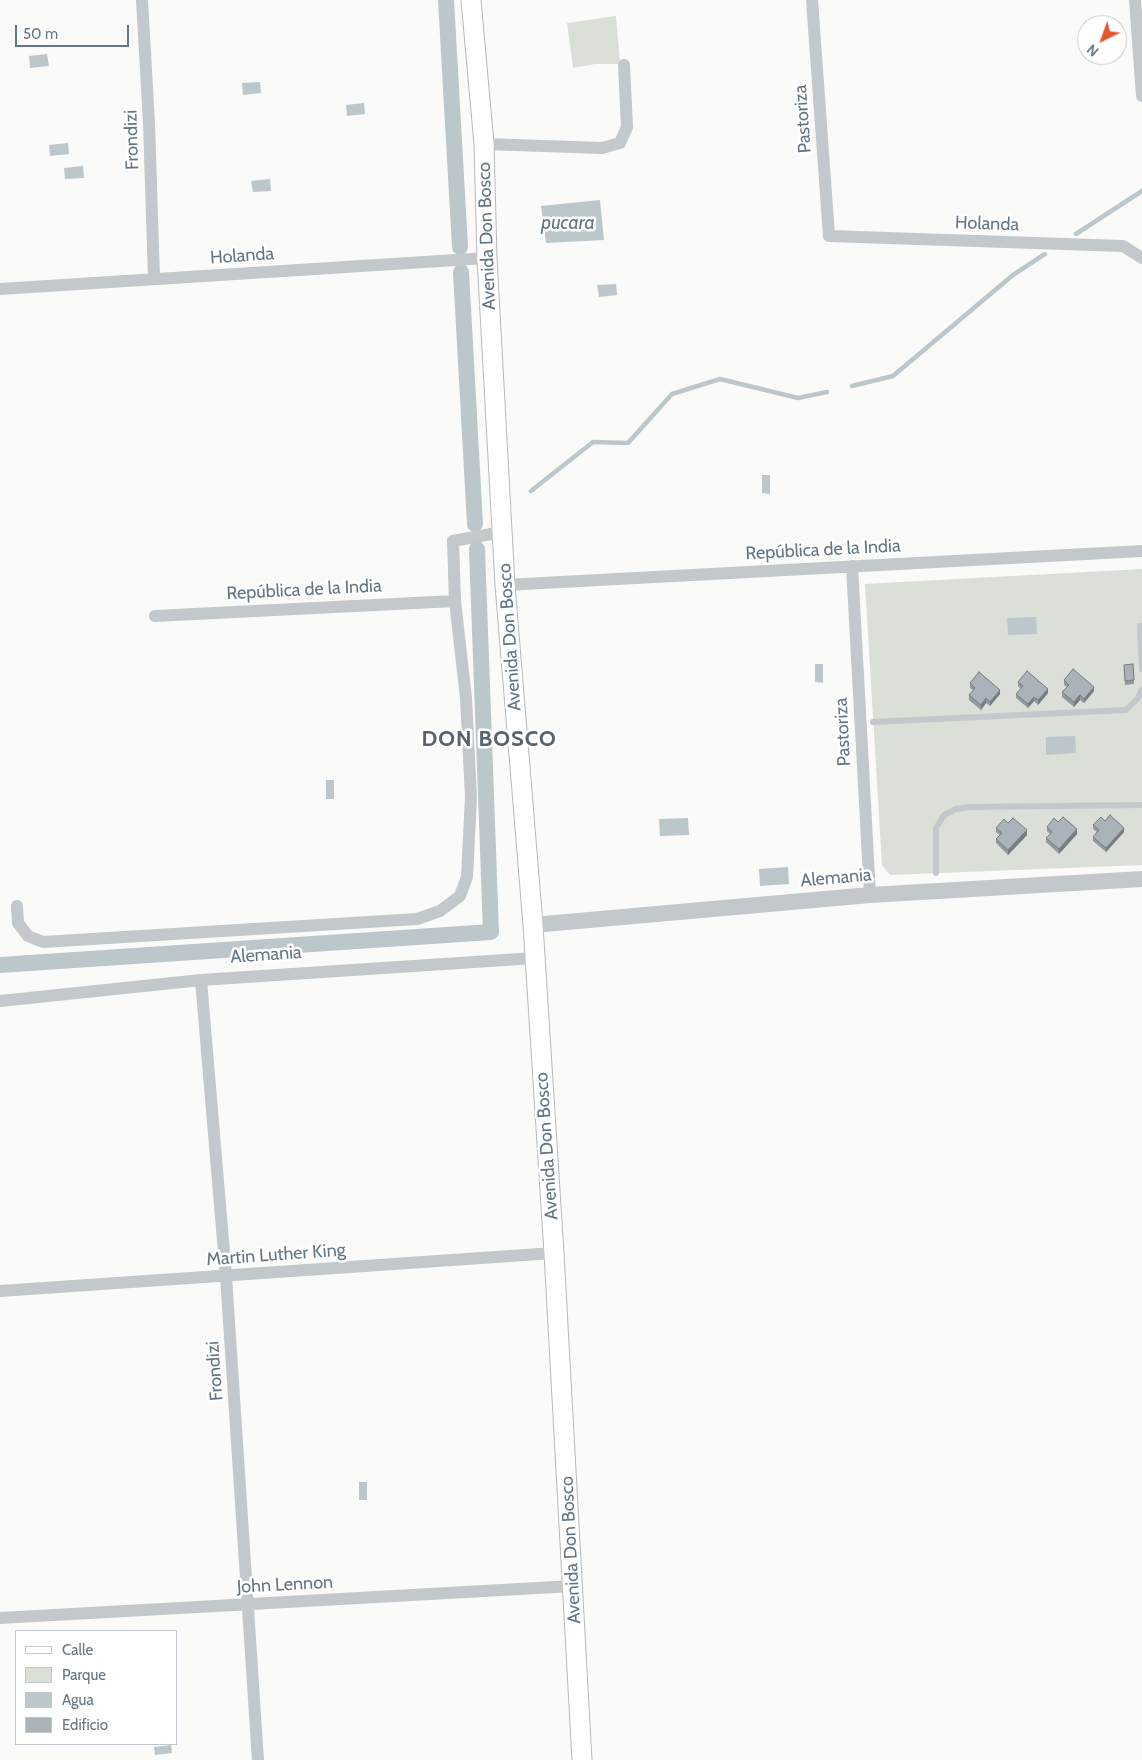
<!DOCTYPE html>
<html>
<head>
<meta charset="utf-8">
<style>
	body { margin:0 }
	#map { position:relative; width:1142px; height:1760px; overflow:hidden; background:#fafaf8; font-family:Cabin,sans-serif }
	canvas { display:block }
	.legend { position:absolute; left:15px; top:1630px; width:162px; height:115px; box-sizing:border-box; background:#fff; border:1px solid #c1c8cd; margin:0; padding:6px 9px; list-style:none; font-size:15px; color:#657683 }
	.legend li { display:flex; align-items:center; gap:10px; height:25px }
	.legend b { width:25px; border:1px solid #c1c8cd }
	.north { position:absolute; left:1077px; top:15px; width:50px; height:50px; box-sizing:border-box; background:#fff; border:1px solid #c1c8cd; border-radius:50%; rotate:222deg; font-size:14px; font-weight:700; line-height:20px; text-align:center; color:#657683 }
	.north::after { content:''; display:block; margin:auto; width:18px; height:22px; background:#e4572e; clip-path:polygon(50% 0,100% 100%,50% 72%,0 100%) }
	.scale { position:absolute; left:15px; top:25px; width:114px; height:22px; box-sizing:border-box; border:2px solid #657683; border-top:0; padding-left:6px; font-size:15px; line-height:18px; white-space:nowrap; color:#657683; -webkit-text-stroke:4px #fff; paint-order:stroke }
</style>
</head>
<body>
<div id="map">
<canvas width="1142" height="1760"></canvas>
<ul class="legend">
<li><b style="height:6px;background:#fff"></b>Calle</li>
<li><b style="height:14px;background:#dadfd7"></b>Parque</li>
<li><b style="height:14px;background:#bbc7cb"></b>Agua</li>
<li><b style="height:14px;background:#aab3b9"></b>Edificio</li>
</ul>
<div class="north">N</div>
<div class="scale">50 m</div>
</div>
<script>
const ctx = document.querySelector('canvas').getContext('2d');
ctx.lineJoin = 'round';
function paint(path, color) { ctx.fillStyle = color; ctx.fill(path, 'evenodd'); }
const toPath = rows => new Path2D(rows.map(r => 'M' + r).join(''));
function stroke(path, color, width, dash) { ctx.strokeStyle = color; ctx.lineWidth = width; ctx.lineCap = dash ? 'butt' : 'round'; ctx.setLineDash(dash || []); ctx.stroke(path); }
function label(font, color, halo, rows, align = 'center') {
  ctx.font = font + ' Cabin,sans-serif'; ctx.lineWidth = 5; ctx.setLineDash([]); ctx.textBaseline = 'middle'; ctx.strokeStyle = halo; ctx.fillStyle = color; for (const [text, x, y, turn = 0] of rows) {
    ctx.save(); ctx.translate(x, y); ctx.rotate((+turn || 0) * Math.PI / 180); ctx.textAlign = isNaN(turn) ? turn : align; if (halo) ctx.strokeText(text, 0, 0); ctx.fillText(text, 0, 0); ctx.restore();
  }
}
paint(toPath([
	[616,16,620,64,595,64,573,68,567,23],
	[1142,569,1142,865,890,875,882,865,865,584]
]), '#dadfd7');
paint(toPath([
	[47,54,49,66,30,68,29,56],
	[260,82,261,93,243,95,242,83],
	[364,103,365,114,347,116,346,105],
	[68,143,69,154,50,156,49,145],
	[83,166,84,178,65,179,64,168],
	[270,179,271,191,253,192,251,181],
	[600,200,604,240,546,243,541,206],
	[616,284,617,295,599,297,597,285],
	[762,475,770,475,770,494,762,493],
	[1036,617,1037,634,1008,635,1007,618],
	[815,664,823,664,823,683,815,682],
	[1075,736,1076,753,1046,755,1046,737],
	[326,780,334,780,334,799,326,799],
	[688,818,689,835,660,836,659,819],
	[788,867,789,884,760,886,759,869],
	[359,1482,367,1482,367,1500,359,1500],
	[171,1745,172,1753,155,1755,154,1747]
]), '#bbc7cb');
stroke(toPath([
	[1076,234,1142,191],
	[852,386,893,376,1013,275,1045,254],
	[531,491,593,442,628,443,672,394,720,379,798,398,827,392]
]), '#bbc7cb', 4.5);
stroke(toPath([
	[446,0,460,247],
	[461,272,475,524],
	[0,965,491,932,477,549]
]), '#bbc7cb', 16);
const secondary = toPath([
	[471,0,484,144,487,258,505,585,533,925,554,1253,582,1760]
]);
stroke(secondary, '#b3babf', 21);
stroke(toPath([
	[1140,626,1142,669],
	[873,722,1126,710,1138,698,1142,689],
	[936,873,936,828,944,815,956,809,970,807,1142,805]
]), '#c3c8cc', 6);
stroke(toPath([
	[142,0,149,123,154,279],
	[812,0,829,236,1123,246,1142,258],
	[1135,0,1142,96],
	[484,144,602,148,620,143,627,127,624,65],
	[0,289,487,258],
	[852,566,870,895],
	[505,585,1142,551],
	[155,616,455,601],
	[17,906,18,923,28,936,43,942,417,919,440,911,460,896,467,877,471,797,466,698,455,601,453,541,502,532],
	[201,980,226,1276,258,1760],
	[0,1001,201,980,535,958],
	[0,1291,554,1253],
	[0,1618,573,1586]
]), '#c3c8cc', 12);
stroke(toPath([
	[533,925,870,895,1142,879]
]), '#c3c8cc', 16);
stroke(secondary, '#fff', 19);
paint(toPath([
	[1124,665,1134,680,1134,684,1125,685],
	[1064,680,1094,691,1084,703,1080,700,1074,707,1062,697,1062,692,1067,687,1064,685],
	[1018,682,1048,693,1038,705,1034,701,1028,708,1016,698,1016,694,1021,689,1018,686],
	[970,683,1000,694,990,706,986,703,981,710,969,700,969,695,973,690,970,688],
	[1105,821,1124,832,1106,852,1093,841,1093,837,1097,832,1093,829,1093,825],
	[1058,822,1077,834,1059,854,1046,842,1046,838,1050,834,1047,831,1047,827],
	[1008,823,1027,835,1008,855,996,843,996,839,1000,835,996,832,996,828]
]), '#929a9f');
paint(toPath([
	[1094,687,1094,691,1084,703,1084,699],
	[1048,689,1048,693,1038,705,1038,700],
	[1000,690,1000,694,990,706,990,702],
	[1080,695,1080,700,1074,707,1074,702],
	[1034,697,1034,701,1028,708,1028,704],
	[986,698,986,703,981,710,981,705],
	[1124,828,1124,832,1106,852,1106,848],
	[1077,829,1077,834,1059,854,1059,849],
	[1027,830,1027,835,1008,855,1008,850]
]), '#777d82');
const building = toPath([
	[1133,664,1134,680,1125,681,1124,665,1133,664],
	[1073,669,1094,687,1084,699,1080,695,1074,702,1062,692,1069,685,1064,680,1073,669],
	[1027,671,1048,689,1038,700,1034,697,1028,704,1016,694,1023,686,1018,682,1027,671],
	[979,672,1000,690,990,702,986,698,981,705,969,695,975,688,970,683,979,672],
	[1110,815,1124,828,1106,848,1093,837,1099,830,1093,825,1101,817,1105,821,1110,815],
	[1063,817,1077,829,1059,849,1046,838,1052,832,1047,827,1054,818,1058,822,1063,817],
	[1013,818,1027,830,1008,850,996,839,1002,833,996,828,1004,819,1008,823,1013,818]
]);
paint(building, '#aab3b9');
stroke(building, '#777d82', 1);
label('18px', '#657683', '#fff', [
	["Pastoriza",803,119,-94],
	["Frondizi",132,140,-92],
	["Holanda",987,224,2],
	["Avenida Don Bosco",487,236,-92],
	["Holanda",242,256,-4],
	["República de la India",823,550,-3],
	["República de la India",304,590,-3],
	["Avenida Don Bosco",510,637,-94],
	["Pastoriza",843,732,-93],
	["Alemania",836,878,-5],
	["Alemania",266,955,-4],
	["Avenida Don Bosco",547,1146,-94],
	["Martin Luther King",276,1255,-4],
	["Frondizi",215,1371,-94],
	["Avenida Don Bosco",571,1550,-93],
	["John Lennon",285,1585,-3]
]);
label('italic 19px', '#60757c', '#fff', [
	["pucara",568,223]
]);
ctx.letterSpacing = '1px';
label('bold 22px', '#57646e', '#fff', [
	["DON BOSCO",489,740]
]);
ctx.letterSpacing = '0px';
</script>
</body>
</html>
